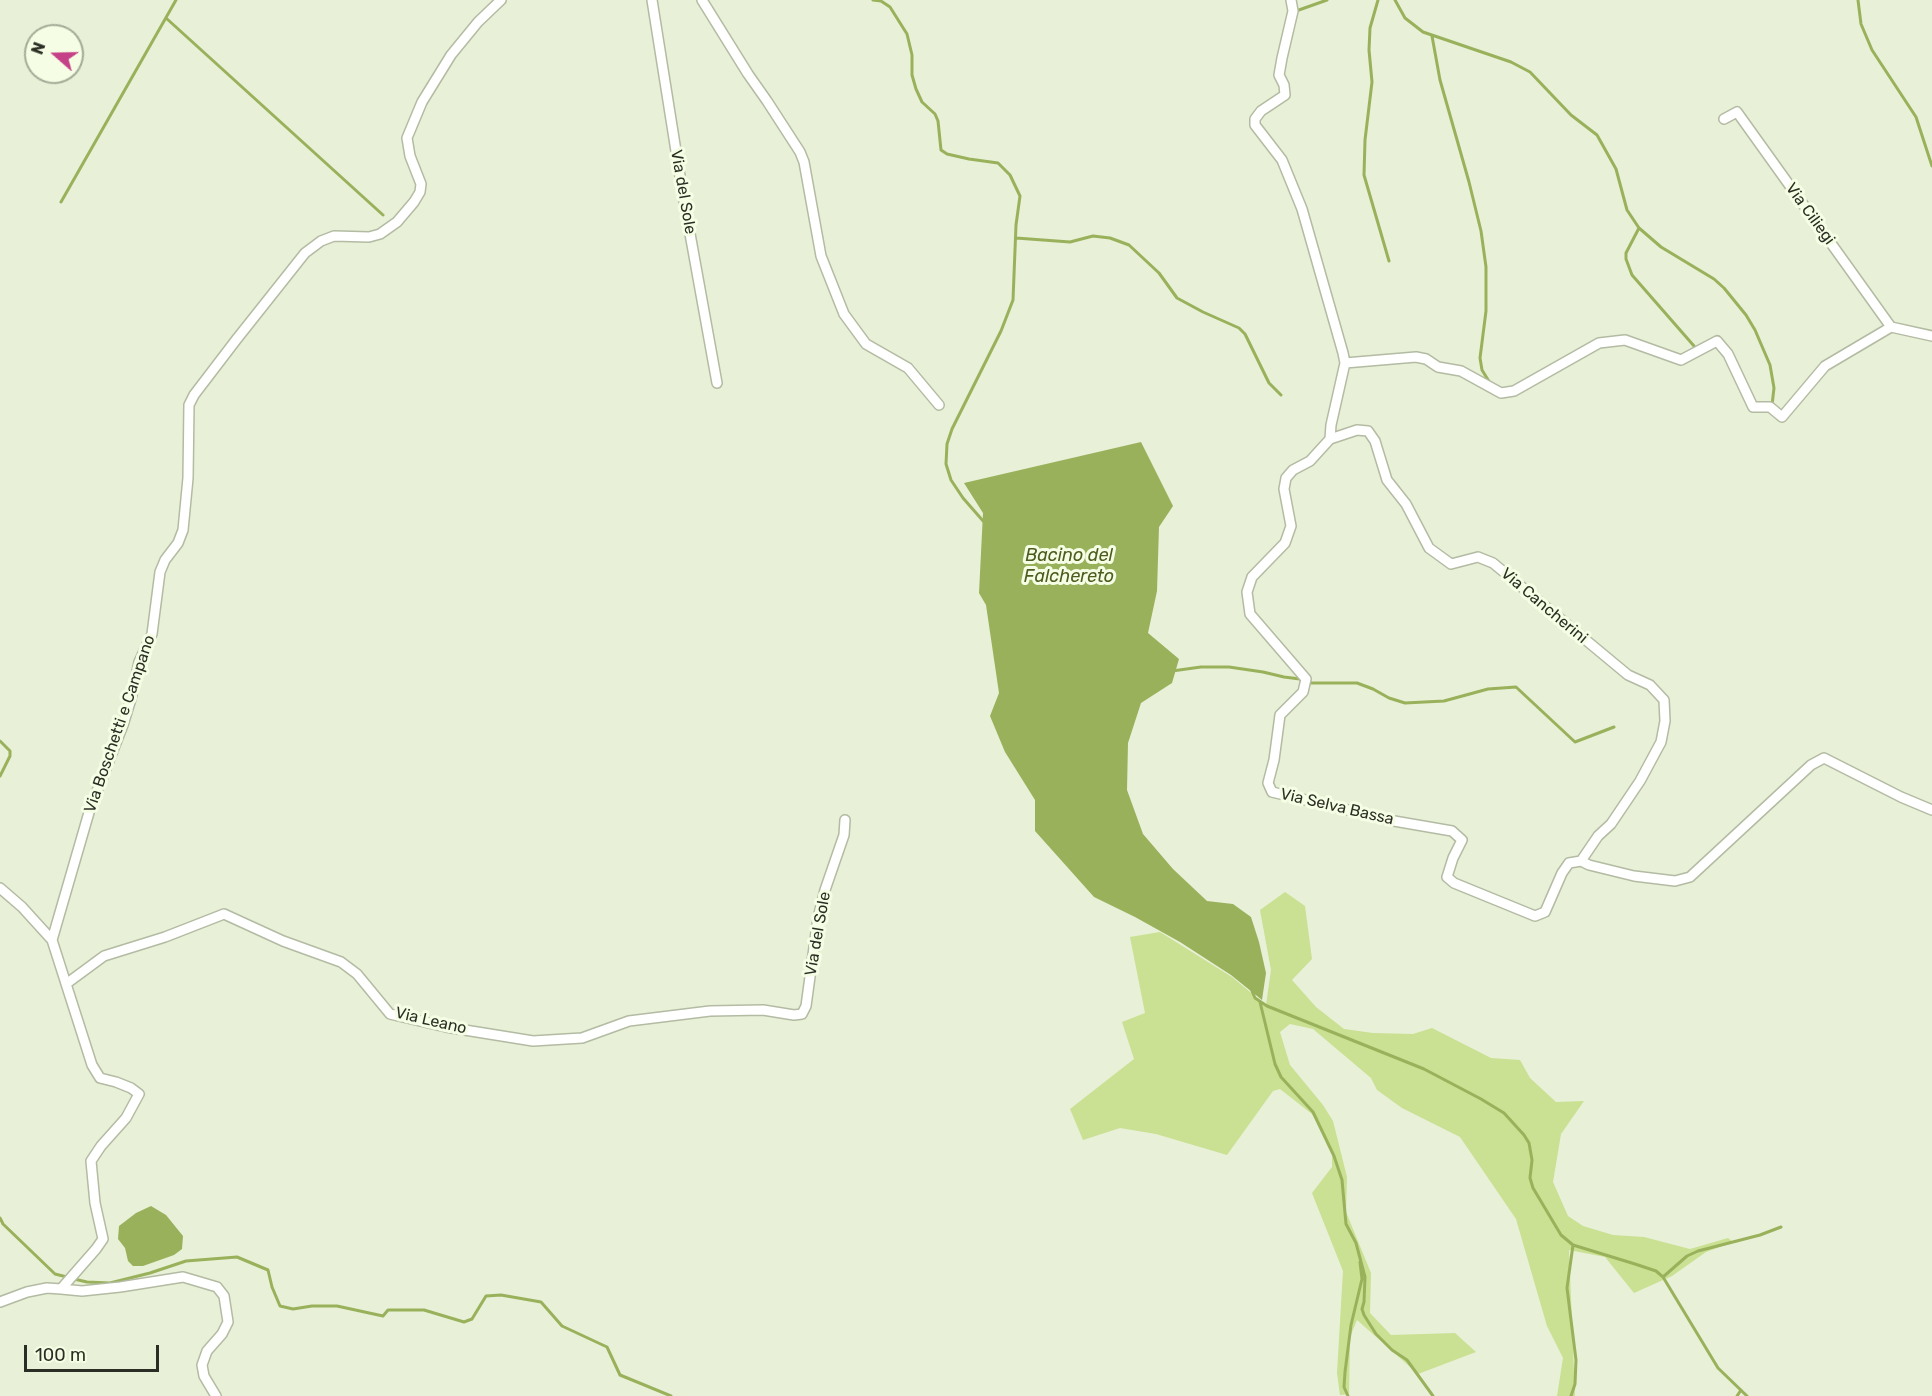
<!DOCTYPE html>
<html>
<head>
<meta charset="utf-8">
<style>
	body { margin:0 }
	#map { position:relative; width:1932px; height:1396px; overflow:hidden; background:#e8f0d7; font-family:Rubik,sans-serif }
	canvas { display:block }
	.north { position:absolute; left:24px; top:24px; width:60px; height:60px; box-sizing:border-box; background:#f5fee4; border:2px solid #a4ab97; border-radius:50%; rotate:290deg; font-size:16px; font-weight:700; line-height:24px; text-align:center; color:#2b2e24 }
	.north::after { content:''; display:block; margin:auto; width:21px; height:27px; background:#c64288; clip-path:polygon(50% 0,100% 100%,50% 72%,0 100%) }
	.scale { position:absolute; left:24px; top:1345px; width:135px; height:27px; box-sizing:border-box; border:3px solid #2b2e24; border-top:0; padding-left:8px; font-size:18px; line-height:21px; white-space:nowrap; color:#2b2e24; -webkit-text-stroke:4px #f5fee4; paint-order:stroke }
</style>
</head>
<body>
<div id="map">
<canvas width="1932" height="1396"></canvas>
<div class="north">N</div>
<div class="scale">100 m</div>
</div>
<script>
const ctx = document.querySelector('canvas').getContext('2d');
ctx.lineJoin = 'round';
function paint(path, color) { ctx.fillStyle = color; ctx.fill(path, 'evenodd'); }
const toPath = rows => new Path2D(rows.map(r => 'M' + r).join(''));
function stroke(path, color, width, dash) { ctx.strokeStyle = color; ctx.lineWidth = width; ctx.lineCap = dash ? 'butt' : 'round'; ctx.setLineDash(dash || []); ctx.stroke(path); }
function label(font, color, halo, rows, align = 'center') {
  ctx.font = font + ' Rubik,sans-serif'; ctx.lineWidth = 6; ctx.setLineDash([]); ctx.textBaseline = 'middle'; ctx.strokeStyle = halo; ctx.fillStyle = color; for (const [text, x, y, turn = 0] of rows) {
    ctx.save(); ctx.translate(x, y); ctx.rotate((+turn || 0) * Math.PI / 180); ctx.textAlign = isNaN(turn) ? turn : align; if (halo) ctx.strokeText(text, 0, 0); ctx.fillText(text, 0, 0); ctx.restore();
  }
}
paint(toPath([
	[1285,892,1305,906,1312,959,1292,980,1316,1007,1344,1029,1373,1033,1413,1034,1432,1028,1491,1058,1520,1060,1530,1078,1556,1102,1584,1101,1561,1134,1553,1182,1568,1216,1583,1226,1613,1235,1644,1237,1690,1249,1728,1238,1733,1242,1706,1252,1672,1276,1634,1293,1605,1257,1569,1250,1575,1396,1557,1396,1563,1358,1547,1326,1516,1219,1460,1137,1402,1108,1377,1090,1371,1078,1313,1029,1290,1024,1280,1032,1290,1065,1323,1105,1333,1121,1347,1177,1346,1212,1371,1273,1370,1313,1391,1335,1455,1333,1476,1352,1418,1374,1357,1320,1350,1337,1349,1394,1340,1395,1337,1373,1343,1271,1312,1193,1332,1167,1332,1152,1312,1114,1280,1089,1273,1091,1227,1155,1156,1134,1120,1128,1083,1140,1070,1109,1134,1059,1122,1022,1145,1013,1130,937,1160,932,1232,977,1266,1005,1271,970,1260,910]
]), '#cae092');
paint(toPath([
	[1141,442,1173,506,1159,527,1157,591,1148,633,1179,659,1172,683,1141,703,1128,743,1127,790,1143,834,1173,869,1207,901,1233,904,1251,917,1259,942,1266,973,1262,1000,1231,975,1180,942,1135,917,1094,897,1035,831,1035,800,1005,752,990,716,999,693,986,605,979,593,983,513,964,483],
	[151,1206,166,1215,183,1236,182,1249,174,1255,143,1266,133,1266,128,1261,125,1248,118,1239,119,1226,136,1213]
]), '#9ab15b');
stroke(toPath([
	[873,0,881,1,890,7,907,34,912,55,912,75,916,89,922,102,935,114,938,121,941,150,947,154,969,159,998,163,1010,175,1020,196,1016,225,1013,300,1001,331,952,429,947,444,946,464,951,480,963,498,984,522],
	[1378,0,1370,28,1369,50,1372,82,1365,140,1364,175,1389,261],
	[1395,0,1405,18,1423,32,1511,62,1530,72,1571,115,1597,135,1616,169,1627,210,1639,228,1661,247,1714,279,1724,288,1746,315,1755,330,1770,365,1774,388,1772,405],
	[1858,0,1861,24,1872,50,1916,117,1932,166],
	[1296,11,1327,0],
	[166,18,383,215],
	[1432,36,1440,80,1469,182,1481,231,1486,267,1486,311,1480,358,1482,370,1490,383],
	[61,202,176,0],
	[1639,228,1626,253,1626,259,1632,275,1694,346],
	[1016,238,1070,242,1093,236,1110,238,1129,245,1159,273,1177,298,1203,312,1239,328,1245,334,1269,383,1281,395],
	[1172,671,1201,667,1229,667,1263,672,1284,677,1300,679,1308,683,1357,683,1373,689,1389,698,1405,703,1444,701,1488,689,1516,687,1575,742,1614,727],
	[0,741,10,751,10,756,0,776],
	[1252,991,1255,998,1267,1006,1424,1069,1481,1099,1504,1113,1524,1135,1529,1143,1532,1160,1530,1178,1533,1188,1561,1235,1573,1245,1635,1264,1656,1271,1663,1277,1718,1368,1747,1396],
	[1260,1002,1275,1064,1281,1077,1313,1112,1334,1156,1342,1180,1346,1224,1356,1243,1365,1277,1364,1302,1362,1309,1364,1315,1376,1334,1392,1350,1407,1360,1433,1396],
	[0,1218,3,1224,55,1274,67,1277],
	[1663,1277,1687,1256,1698,1251,1760,1235,1781,1227],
	[74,1279,87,1282,110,1283,150,1273,186,1261,237,1257,268,1270,272,1287,280,1306,293,1309,312,1306,337,1306,383,1316,388,1310,424,1310,464,1322,472,1319,486,1296,501,1295,541,1302,562,1326,607,1347,620,1375,671,1396],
	[1348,1396,1344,1387,1345,1372,1351,1325,1362,1279,1360,1262],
	[1571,1396,1575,1384,1576,1360,1567,1288,1573,1245],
	[1737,1396,1741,1390]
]), '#9ab15b', 3);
const street = toPath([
	[652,0,683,195,717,383],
	[702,0,748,74,767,101,800,152,804,162,821,256,844,314,866,344,908,368,939,405],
	[1291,0,1293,11,1282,58,1279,75,1284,85,1285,95,1261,111,1255,119,1255,125,1282,160,1302,209,1343,353,1345,363,1331,425,1330,439,1357,430,1368,431,1375,441,1387,480,1406,504,1429,548,1451,564,1478,557,1493,563,1628,675,1650,685,1664,700,1665,721,1661,742,1640,781,1611,824,1598,836,1581,861,1589,865,1634,876,1675,881,1690,877,1811,765,1824,758,1901,797,1932,810],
	[1724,119,1737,112,1891,327],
	[1345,363,1416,357,1426,359,1438,367,1461,371,1501,393,1514,391,1599,343,1625,340,1681,360,1717,341,1728,354,1753,407,1770,407,1782,417,1825,366,1891,327,1932,336],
	[1330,439,1310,461,1293,470,1286,478,1284,489,1291,526,1285,543,1252,577,1247,592,1250,614,1306,679,1303,692,1280,715,1274,760,1268,783,1272,792,1394,821,1452,831,1462,840,1453,858,1447,877,1454,883,1535,916,1545,912,1562,873,1569,863,1581,861],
	[0,888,22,907,52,940],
	[66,984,104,956,165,937,224,914,283,941,341,962,357,974,390,1014,446,1027,533,1041,582,1038,629,1021,710,1011,763,1010,794,1015,802,1014,806,1006,818,918,825,890,844,835,845,820],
	[61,1289,82,1291,120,1287,183,1277,217,1287,224,1296,228,1322,222,1334,207,1351,202,1365,204,1376,216,1396],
	[0,1302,27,1292,47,1288,61,1289,96,1249,103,1239,95,1203,91,1161,101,1146,126,1118,139,1094,131,1088,116,1082,100,1078,92,1065,52,940,90,809,123,725,131,699,139,662,152,634,160,572,165,560,178,543,183,530,188,478,189,405,194,395,236,340,305,253,321,241,334,236,369,237,380,234,397,222,414,202,420,192,421,184,410,156,407,138,422,102,451,55,478,22,501,0]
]);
stroke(street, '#b3bba3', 12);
stroke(street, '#fff', 9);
label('16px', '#2b2e24', '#f5fee4', [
	["Via del Sole",683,192,80],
	["Via Ciliegi",1810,214,54],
	["Via Cancherini",1544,606,40],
	["Via Boschetti e Campano",120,724,-71],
	["Via Selva Bassa",1337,807,13],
	["Via del Sole",818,934,-80],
	["Via Leano",431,1021,13]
]);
label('italic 18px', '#4d5c1f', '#f5fee4', [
	["Bacino del",1069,556],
	["Falchereto",1069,577]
]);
</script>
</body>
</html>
